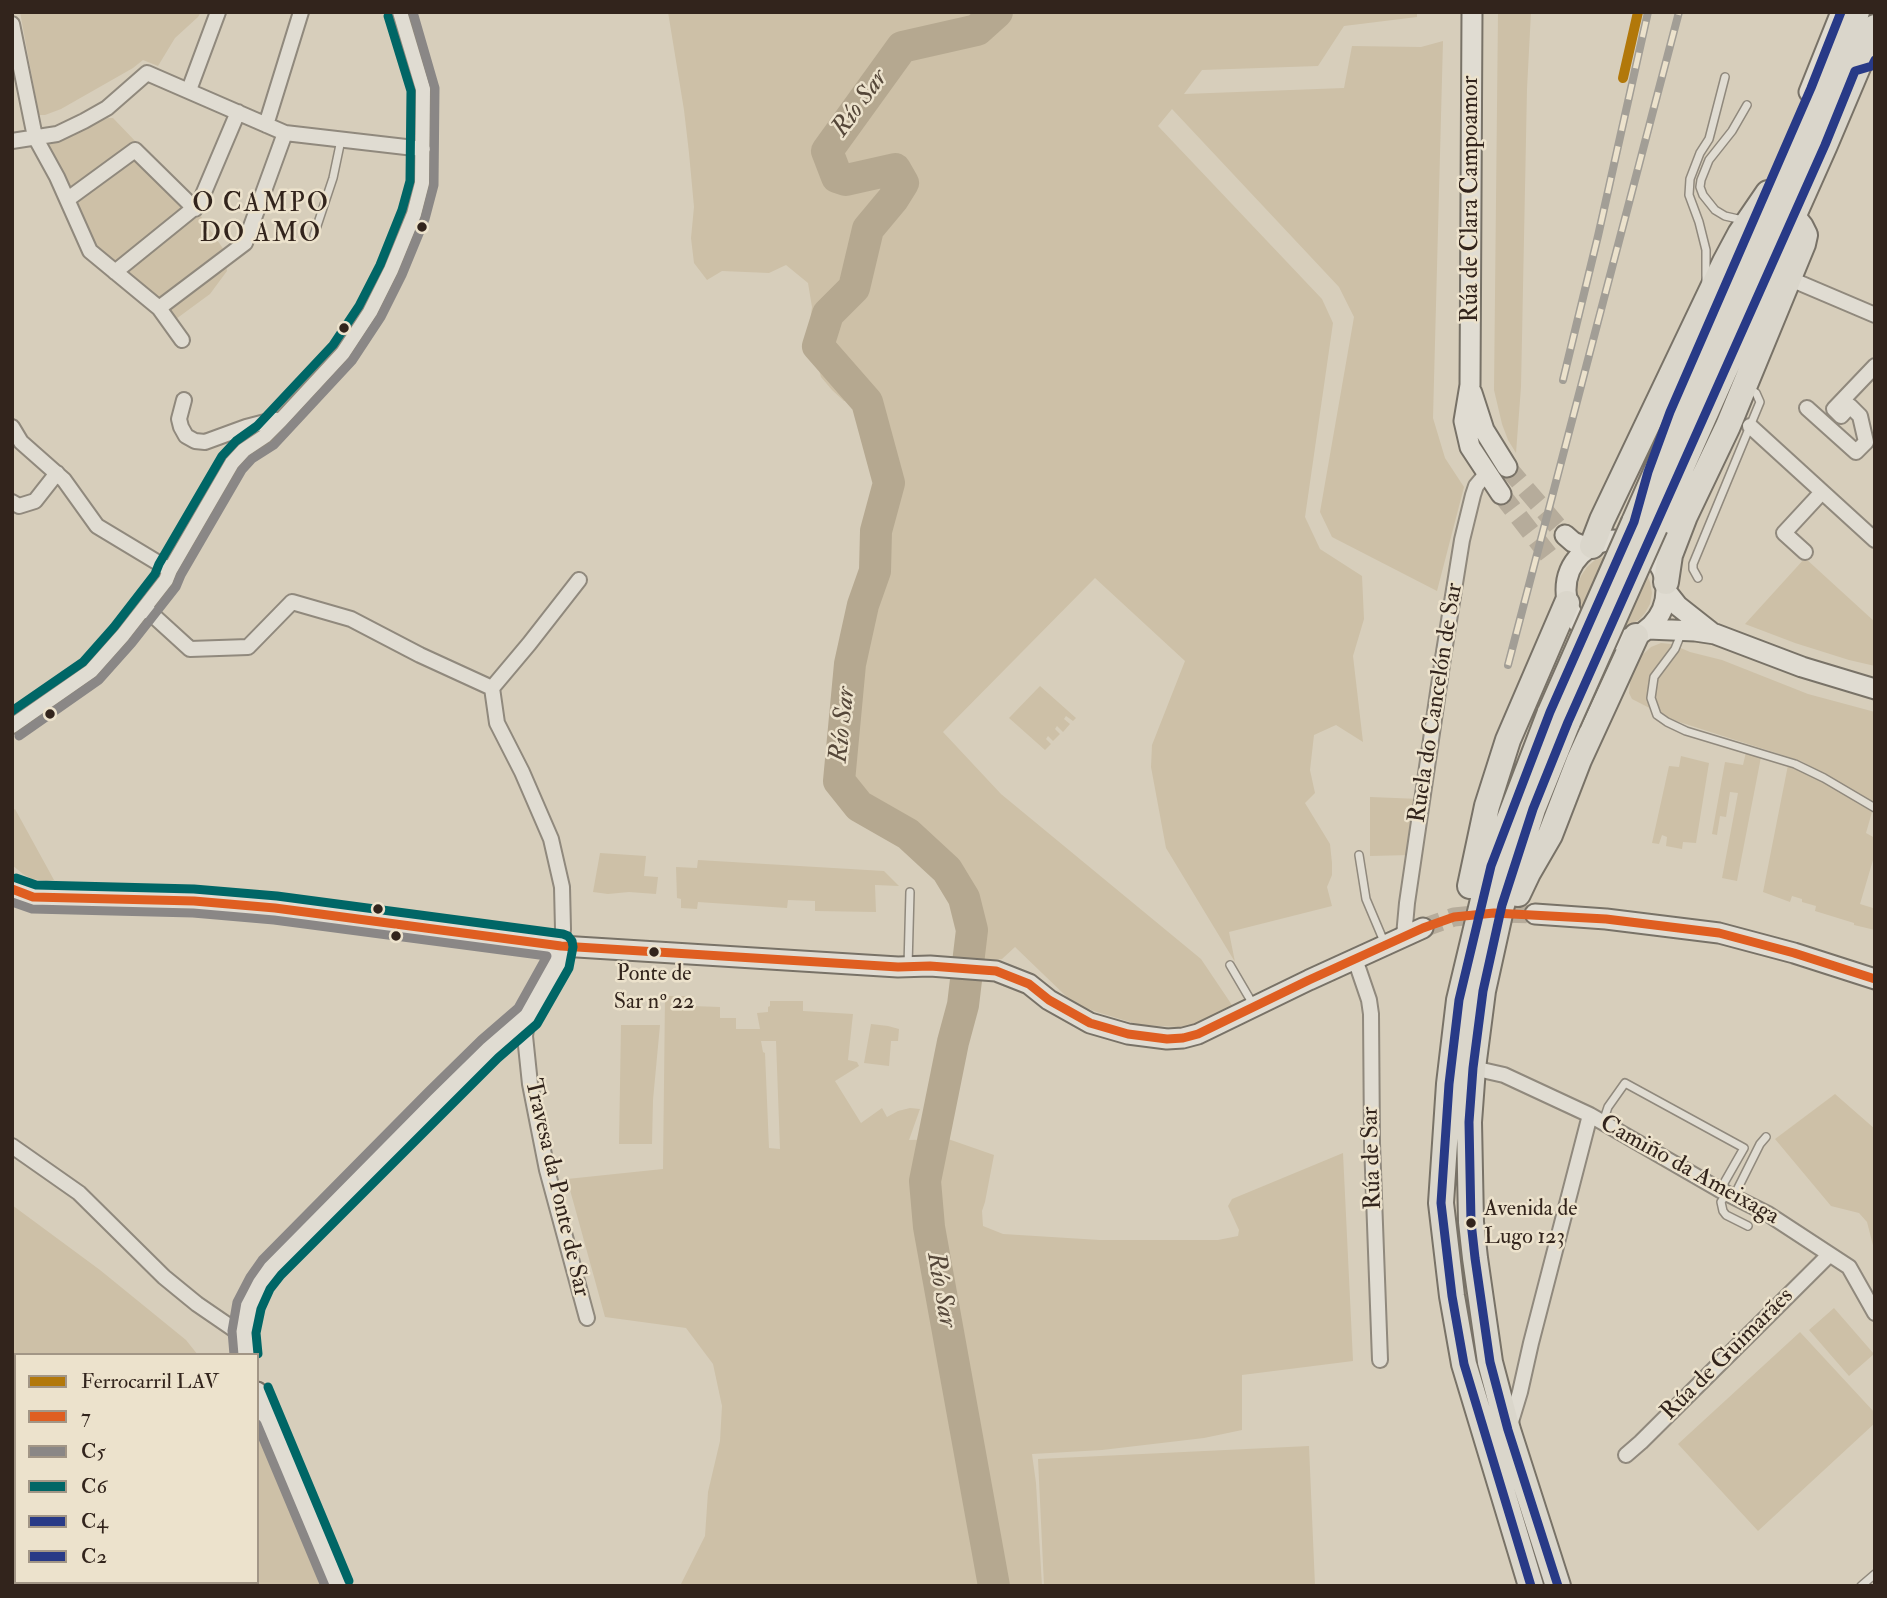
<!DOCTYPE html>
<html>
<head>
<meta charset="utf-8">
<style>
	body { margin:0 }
	#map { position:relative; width:1887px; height:1598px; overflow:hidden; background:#d7cebb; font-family:"IM FELL Double Pica",serif }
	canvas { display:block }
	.frame { position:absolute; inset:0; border:14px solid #32241c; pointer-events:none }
	.legend { position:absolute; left:14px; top:1353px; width:245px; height:231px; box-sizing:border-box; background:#ece2cc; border:2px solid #a29686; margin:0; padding:9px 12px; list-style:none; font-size:21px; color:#32241c }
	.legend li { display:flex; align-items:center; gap:14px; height:35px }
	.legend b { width:35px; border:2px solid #a29686 }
</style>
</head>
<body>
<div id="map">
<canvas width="1887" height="1598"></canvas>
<div class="frame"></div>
<ul class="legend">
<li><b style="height:9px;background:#b2780a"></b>Ferrocarril LAV</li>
<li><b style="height:9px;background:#df5e21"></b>7</li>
<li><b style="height:9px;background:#8a8786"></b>C5</li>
<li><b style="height:9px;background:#066"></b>C6</li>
<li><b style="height:9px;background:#283a87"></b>C4</li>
<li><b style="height:9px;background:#283a87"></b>C2</li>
</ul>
</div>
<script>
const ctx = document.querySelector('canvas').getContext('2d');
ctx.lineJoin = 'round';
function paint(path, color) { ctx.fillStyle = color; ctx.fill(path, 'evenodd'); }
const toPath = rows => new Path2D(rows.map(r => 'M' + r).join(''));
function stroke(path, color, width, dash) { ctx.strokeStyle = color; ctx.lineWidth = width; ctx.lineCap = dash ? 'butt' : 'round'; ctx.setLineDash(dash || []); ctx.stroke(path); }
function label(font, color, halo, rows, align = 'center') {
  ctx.font = font + ' "IM FELL Double Pica",serif'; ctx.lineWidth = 5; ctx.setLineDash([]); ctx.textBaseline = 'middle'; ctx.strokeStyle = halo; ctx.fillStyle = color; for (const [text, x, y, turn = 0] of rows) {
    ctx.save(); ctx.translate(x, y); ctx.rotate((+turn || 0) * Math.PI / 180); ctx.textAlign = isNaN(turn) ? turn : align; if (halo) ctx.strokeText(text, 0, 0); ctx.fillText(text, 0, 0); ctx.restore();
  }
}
paint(toPath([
	[20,12,201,12,198,17,175,38,158,66,143,60,133,68,61,109,45,115,39,115],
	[668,12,1417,12,1417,17,1344,26,1318,66,1202,70,1184,94,1344,88,1352,46,1421,47,1443,41,1433,418,1445,458,1464,487,1437,591,1332,537,1320,512,1354,317,1339,287,1172,109,1158,126,1322,299,1333,323,1305,517,1320,549,1362,576,1364,619,1353,656,1363,742,1336,725,1314,735,1310,770,1315,793,1305,803,1330,844,1332,863,1332,875,1327,887,1332,906,1229,932,1235,962,1166,848,1151,767,1152,745,1185,661,1095,578,943,732,1001,794,1201,959,1234,1008,1191,1025,1179,1027,1140,1025,1097,1012,1080,1006,1069,999,1015,947,1002,959,980,962,982,950,971,893,950,866,910,829,861,801,842,778,855,665,868,607,881,575,882,534,896,483,870,398,844,401,832,390,821,377,816,359,807,342,812,307,808,283,786,265,769,273,722,271,707,280,694,263,691,238,694,207,689,153,684,110],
	[1498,12,1531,12,1527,89,1521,387,1516,453,1508,440,1502,424,1494,390],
	[108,118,113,118,184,192,224,250,227,271,210,294,176,319,154,297,94,247,49,147,51,142],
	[1606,556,1645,571,1650,582,1652,593,1650,604,1645,613,1639,620,1621,629,1585,615,1580,607,1577,597,1577,587,1581,576,1587,567,1595,560],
	[1805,558,1875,622,1875,666,1849,660,1795,643,1745,624],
	[1661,643,1671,644,1690,652,1722,660,1808,694,1875,712,1875,803,1801,761,1673,720,1632,699,1629,693,1631,673,1639,658,1651,647],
	[1040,686,1076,718,1073,721,1066,716,1064,719,1070,724,1063,732,1057,726,1055,729,1060,734,1053,741,1048,736,1046,739,1051,744,1045,750,1009,718],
	[1746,752,1761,757,1737,881,1722,878,1738,793,1730,792,1726,817,1720,816,1717,835,1712,834,1725,762,1743,765],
	[1681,756,1709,763,1696,843,1683,842,1682,849,1666,846,1667,837,1662,835,1659,844,1652,843,1669,766,1679,767],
	[1788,765,1819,779,1872,812,1866,833,1875,838,1875,860,1873,860,1860,904,1873,908,1875,904,1875,930,1854,925,1854,923,1815,911,1816,906,1802,902,1802,899,1792,896,1790,902,1763,892],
	[1370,797,1420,799,1411,855,1370,856],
	[15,809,54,880,47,881,32,879,23,874,12,865,12,811],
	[600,853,646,856,644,876,658,877,656,894,629,892,608,894,593,892],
	[698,860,884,871,899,886,875,885,876,912,815,911,815,901,788,900,787,908,698,902,697,909,681,908,681,899,677,898,676,867,697,868],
	[665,996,693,996,692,1006,720,1007,720,1018,736,1018,736,1029,760,1029,757,1013,768,1012,768,1007,770,1006,770,1001,803,1001,803,1011,853,1014,848,1060,857,1062,859,1066,835,1081,861,1123,882,1108,887,1117,898,1111,910,1108,920,1109,909,1140,948,1139,994,1155,985,1202,982,1211,983,1226,1003,1234,1100,1240,1218,1240,1238,1236,1239,1230,1228,1206,1232,1199,1343,1153,1353,1361,1242,1375,1242,1430,1204,1438,1102,1450,1032,1454,1036,1483,1042,1586,680,1586,705,1536,708,1492,720,1441,722,1406,713,1364,686,1328,605,1317,567,1179,663,1169],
	[761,1041,776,1041,780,1149,769,1148,765,1053,763,1052],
	[871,1024,888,1026,899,1029,898,1041,891,1041,889,1066,864,1063],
	[621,1025,660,1025,653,1100,652,1144,619,1144],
	[1835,1094,1875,1129,1875,1253,1867,1222,1859,1213,1831,1206,1775,1139],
	[12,1205,100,1270,186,1340,198,1355,16,1355,16,1582,257,1582,257,1421,331,1586,12,1586],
	[1834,1308,1874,1354,1849,1376,1809,1330],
	[1800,1332,1875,1413,1875,1423,1758,1531,1678,1444],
	[1309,1446,1315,1586,1044,1586,1038,1459]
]), '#cdc0a7');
stroke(toPath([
	[994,1586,929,1227,925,1181,953,1042,963,1005,972,930,964,898,947,870,908,834,859,806,839,781,850,664,863,605,875,571,876,531,889,483,867,402,818,346,828,314,854,288,868,229,893,199,903,183,895,169,846,180,837,177,827,151,902,47,977,30,997,12]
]), '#b5a890', 32);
stroke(toPath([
	[1507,467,1565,535],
	[1501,494,1554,562],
	[1423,928,1454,917,1494,913,1535,914]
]), '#b6ac9b', 19, [19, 10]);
const lane = toPath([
	[1743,219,1738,219,1725,216,1715,210,1703,195,1700,187,1701,180,1709,160,1732,131,1747,105],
	[314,235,333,178,341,140],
	[1706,281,1706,250,1699,222,1689,195,1690,179,1700,153,1709,139,1725,77],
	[1698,578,1693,569,1693,564,1760,402,1756,393,1748,388],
	[1681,634,1675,649,1654,677,1651,698,1657,715,1667,722,1686,731,1795,764,1824,778,1875,808],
	[1359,855,1366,899,1385,944],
	[1230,965,1254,1006],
	[908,966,910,892],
	[1603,1122,1608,1107,1625,1083,1744,1148,1720,1190],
	[1726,1194,1721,1202,1723,1211,1726,1215,1748,1226],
	[1734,1196,1760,1144,1766,1137],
	[1861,1586,1875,1574]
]);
const street = toPath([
	[12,24,35,137,57,177,90,251,159,308,182,340],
	[189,90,218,12],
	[266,125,301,12],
	[12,141,57,134,84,121,107,108,147,73,285,133,423,149],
	[68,199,135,150,195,209],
	[115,272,199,204,238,112],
	[1788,278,1875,315],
	[159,308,245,243,285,133],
	[184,400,179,419,181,427,186,436,195,441,205,442,246,427,273,420,281,420],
	[1807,408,1856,452,1866,442,1860,416,1850,406,1841,416,1834,409,1875,366],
	[1750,426,1875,540],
	[12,427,21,442,64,480,97,526,170,570],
	[12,502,19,506,35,501,57,473],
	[1805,552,1784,533,1822,492],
	[145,608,190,649,248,647,292,602,351,619,420,655,492,688],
	[12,726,91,671,123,635,166,580,170,570,232,463,244,450,265,436,281,420,343,353,370,312,391,270,414,214,422,183,423,89,400,12],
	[1404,936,1407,903,1443,658,1462,540,1473,495,1476,486,1486,474],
	[561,946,563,929,562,887,551,839,522,772,497,723,492,688,529,644,579,580],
	[1355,959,1369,1000,1371,1014,1372,1143,1380,1360],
	[528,1016,525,1036,530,1084,547,1170,587,1318],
	[1473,1068,1504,1075,1590,1115,1720,1190,1768,1214,1849,1267,1875,1313],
	[12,1146,79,1193,164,1277,197,1304,232,1328,244,1332],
	[1510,1425,1520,1392,1531,1343,1590,1115],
	[1626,1455,1641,1442,1829,1255]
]);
const secondary = toPath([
	[1472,12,1470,385,1464,421,1470,447,1501,494],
	[1809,92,1841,12],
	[1472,393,1484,430,1507,467],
	[1565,535,1573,542,1588,548],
	'1566 590a50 50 0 1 1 100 0a50 50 0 1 1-100 0Z',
	[1667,592,1678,606,1711,632],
	[1648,629,1695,631,1715,634,1802,667,1875,689],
	[12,889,33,897,50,898,112,898,194,901,275,908,561,946,898,967,930,966,996,971,1029,984,1049,1000,1090,1023,1128,1034,1167,1039,1183,1038,1198,1034,1309,980,1423,928],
	[1535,914,1606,919,1719,933,1794,953,1875,979],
	[246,1355,244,1332,249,1305,260,1283,272,1267,437,1101,490,1049,528,1016,558,963,561,946],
	[257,1392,338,1586]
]);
const highway = toPath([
	[1634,522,1857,12],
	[1655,527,1825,145,1875,27],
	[1592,546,1602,520,1725,262,1740,234,1768,193],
	[1666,582,1670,555,1685,516,1728,426,1803,244,1805,235,1801,227,1793,217],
	[1470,886,1487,806,1508,740,1567,603],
	[1518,894,1528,873,1550,835,1579,760,1636,636],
	[1531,1586,1464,1364,1452,1296,1441,1203,1449,1084,1459,1000,1491,866,1550,712],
	[1558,1586,1508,1430,1490,1362,1475,1258,1471,1222,1469,1122,1473,1068,1483,991,1502,905,1533,809,1568,722]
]);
stroke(lane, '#90897d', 10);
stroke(street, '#90897d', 18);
stroke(secondary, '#787267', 23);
stroke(highway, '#787267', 28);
stroke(lane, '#e0dcd2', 7);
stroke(street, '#e0dcd2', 14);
stroke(secondary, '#e0dcd2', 19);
stroke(highway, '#dad6cb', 24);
const rail = toPath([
	[1563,380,1598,236,1648,12],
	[1508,665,1679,12]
]);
stroke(rail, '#a29e96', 8);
stroke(rail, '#ece2cc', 5, [16]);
const highwayBridge = toPath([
	[1550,712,1634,522],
	[1568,722,1655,527]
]);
stroke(highwayBridge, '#787267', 28, []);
stroke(highwayBridge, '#dad6cb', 24);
stroke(toPath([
	[12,889,33,897,194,901,275,908,561,946,898,967,930,966,996,971,1029,984,1049,1000,1090,1023,1128,1034,1167,1039,1183,1038,1198,1034,1309,980,1423,928,1454,917,1494,913,1606,919,1719,933,1794,953,1875,979]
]), '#df5e21', 9);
stroke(toPath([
	[19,736,99,680,132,643,176,587,181,575,242,470,252,459,274,445,352,361,381,317,402,275,425,219,434,185,435,88,413,12],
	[12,902,32,909,193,913,274,920,547,956,518,1008,481,1040,428,1092,262,1260,250,1277,237,1302,232,1331,234,1355],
	[257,1424,325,1586]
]), '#8a8786', 9);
stroke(toPath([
	[12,711,83,662,114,627,155,574,159,564,222,456,236,441,257,426,333,345,359,306,380,265,402,210,410,181,411,91,388,16],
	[16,878,36,885,194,889,277,896,563,934,568,936,572,941,573,947,569,968,537,1024,498,1058,281,1275,270,1289,261,1309,256,1333,258,1354],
	[268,1387,349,1581]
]), '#066', 9);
stroke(toPath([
	[1531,1586,1464,1364,1452,1296,1441,1203,1449,1084,1459,1000,1491,866,1550,712,1634,522,1648,472,1670,412,1811,88,1841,12]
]), '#283a87', 9);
stroke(toPath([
	[1558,1586,1508,1430,1490,1362,1475,1258,1471,1222,1469,1122,1473,1068,1483,991,1502,905,1533,809,1568,722,1825,145,1855,71,1872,66,1875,60]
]), '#283a87', 9);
stroke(toPath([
	[1623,78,1638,12]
]), '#b2780a', 10);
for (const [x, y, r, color] of [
	[422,227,6,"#32241c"],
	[344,328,6,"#32241c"],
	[50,714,6,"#32241c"],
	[378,909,6,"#32241c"],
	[396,936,6,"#32241c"],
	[654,952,6,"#32241c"],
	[1471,1223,6,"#32241c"]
]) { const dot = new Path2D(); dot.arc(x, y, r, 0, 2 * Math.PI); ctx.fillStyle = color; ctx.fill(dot); stroke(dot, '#ece2cc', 2.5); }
label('22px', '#32241c', '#ece2cc', [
	["Ponte de",654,975],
	["Sar nº 22",654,1003],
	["Avenida de",1484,1210,"left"],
	["Lugo 123",1484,1238,"left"]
]);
label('24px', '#32241c', '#ece2cc', [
	["Rúa de Clara Campoamor",1472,199,-90],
	["Ruela do Cancelón de Sar",1437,703,-81],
	["Rúa de Sar",1373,1158,-92],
	["Camiño da Ameixaga",1689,1171,29],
	["Travesa da Ponte de Sar",556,1188,77],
	["Rúa de Guimarães",1728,1355,-45]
]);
label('italic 26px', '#554739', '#ece2cc', [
	["Río Sar",861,104,-54],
	["Río Sar",844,725,-84],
	["Río Sar",940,1290,80]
]);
ctx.letterSpacing = '2px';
label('26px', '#32241c', '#ece2cc', [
	["O CAMPO",261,205],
	["DO AMO",261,235]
]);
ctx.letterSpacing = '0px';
</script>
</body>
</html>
